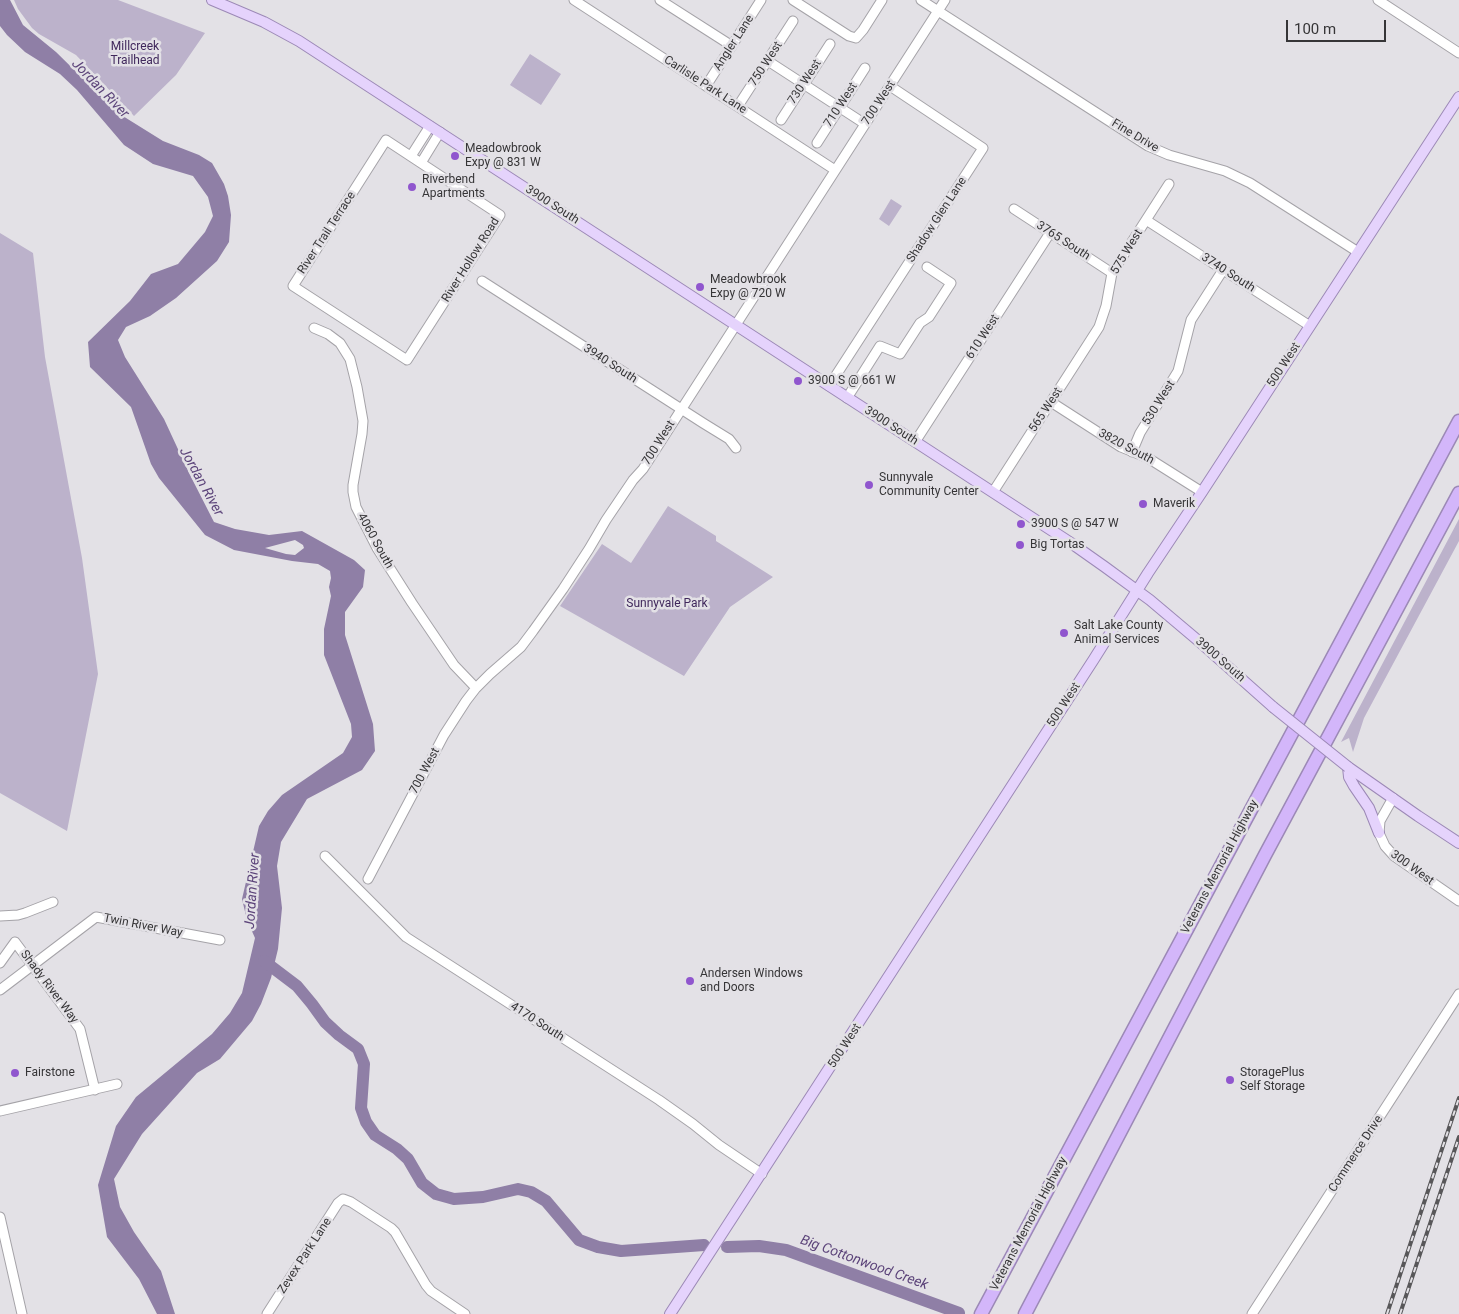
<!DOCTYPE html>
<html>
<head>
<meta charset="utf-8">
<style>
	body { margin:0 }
	#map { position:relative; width:1459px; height:1314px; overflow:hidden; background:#e3e1e6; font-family:Roboto,sans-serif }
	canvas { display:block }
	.scale { position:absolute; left:1286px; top:20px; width:100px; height:22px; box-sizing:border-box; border:2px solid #363537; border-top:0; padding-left:6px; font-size:15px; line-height:18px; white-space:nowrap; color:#363537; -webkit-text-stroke:4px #e3e1e6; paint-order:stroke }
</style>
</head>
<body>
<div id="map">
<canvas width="1459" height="1314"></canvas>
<div class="scale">100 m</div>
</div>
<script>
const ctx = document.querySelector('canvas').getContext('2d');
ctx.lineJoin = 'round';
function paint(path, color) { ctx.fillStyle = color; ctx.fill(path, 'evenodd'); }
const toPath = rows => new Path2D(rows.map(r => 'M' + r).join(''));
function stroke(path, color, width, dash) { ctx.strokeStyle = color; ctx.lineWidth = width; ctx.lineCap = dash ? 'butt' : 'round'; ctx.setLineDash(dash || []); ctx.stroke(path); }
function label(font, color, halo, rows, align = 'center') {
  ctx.font = font + ' Roboto,sans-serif'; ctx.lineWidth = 5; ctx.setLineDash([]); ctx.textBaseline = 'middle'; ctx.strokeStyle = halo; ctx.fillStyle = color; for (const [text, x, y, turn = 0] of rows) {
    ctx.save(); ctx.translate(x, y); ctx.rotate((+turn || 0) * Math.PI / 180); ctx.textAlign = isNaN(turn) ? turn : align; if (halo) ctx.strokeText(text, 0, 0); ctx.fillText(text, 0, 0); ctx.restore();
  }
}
paint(toPath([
	[14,0,118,0,205,33,176,75,134,116,76,55,39,34,32,28,18,9],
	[530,54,561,74,541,105,510,85],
	[891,199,902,206,889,226,879,219],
	[0,233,33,253,45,357,82,558,98,674,67,831,0,793],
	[668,506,716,536,716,541,773,577,730,607,684,676,560,606,602,544,631,563],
	[1459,519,1459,541,1364,718,1353,752,1349,738,1341,742]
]), '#bcb2cb');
paint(toPath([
	[0,0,10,0,23,25,56,52,118,113,163,141,199,155,212,163,224,184,228,196,231,215,229,242,217,261,176,298,150,316,126,327,118,340,125,357,164,419,190,475,214,522,235,529,269,535,302,531,354,560,365,570,363,587,345,612,345,635,373,724,375,751,362,770,307,799,281,842,277,866,282,908,278,949,271,978,261,1004,252,1021,220,1059,197,1073,142,1134,114,1179,120,1207,134,1232,161,1271,175,1314,157,1314,139,1279,107,1237,98,1185,116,1126,136,1097,212,1034,230,1013,242,993,255,938,247,920,242,899,259,826,268,811,282,795,343,753,352,737,351,724,324,655,324,629,331,596,329,587,331,578,330,571,318,564,292,561,234,550,205,535,159,478,151,464,131,407,90,367,88,342,130,301,151,274,178,264,205,232,213,216,208,197,193,176,153,164,124,145,77,90,60,74,25,52,7,35,0,26],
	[295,540,303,545,304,548,295,555,286,554,265,548]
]), '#8f7fa6');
stroke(toPath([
	[264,961,297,986,312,1004,325,1022,339,1035,358,1049,364,1064,361,1108,366,1122,375,1135,397,1149,408,1159,422,1183,436,1194,454,1199,483,1197,518,1189,531,1192,546,1201,579,1240,598,1247,621,1251,704,1245],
	[727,1247,759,1246,786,1250,959,1313]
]), '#8f7fa6', 12);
const minor = toPath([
	[574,0,835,170],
	[660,0,732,46],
	[793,0,849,36,856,38,863,30,882,0],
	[921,0,1148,146,1169,155,1225,171,1250,183,1358,252],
	[1378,0,1459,53],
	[768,61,865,124],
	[706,86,761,0],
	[738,106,793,21],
	[781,120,830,44],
	[386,140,500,215,407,360,293,286,386,140],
	[817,143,865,68],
	[411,156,430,126],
	[421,163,440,132],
	[1014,209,1112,273],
	[1146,220,1310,326],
	[482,281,703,423,729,439,736,448],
	[314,328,328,334,340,343,350,359,357,387,363,421,362,434,353,485,353,492,356,507,377,548,412,603,454,665,476,688],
	[829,386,983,148,890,86],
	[847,398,880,346,900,354,920,323,929,317,951,283,927,267],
	[1051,402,1121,447,1148,458,1202,492],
	[915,442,1050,233],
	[1132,452,1140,433,1178,371,1191,320,1223,270],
	[993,492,1099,327,1106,306,1112,273,1169,184],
	[1393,798,1380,821,1379,833,1385,846,1394,856,1459,901],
	[325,856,406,937,659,1100,693,1124,719,1145,762,1174],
	[368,879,444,735,466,701,476,688,490,674,521,647,533,631,563,589,589,549,606,520,633,480,643,469,945,0],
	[0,916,18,915,25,913,53,902],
	[0,963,15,942,80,1029,95,1090],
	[0,990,96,917,220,940],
	[0,1111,117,1084],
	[0,1217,22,1314],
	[267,1314,338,1203,343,1199,351,1202,391,1228,395,1232,426,1285,431,1291,465,1314],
	[1252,1314,1459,994]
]);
const major = toPath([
	[212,0,264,22,299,41,1071,543,1105,567,1150,600,1201,643,1273,707],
	[1348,767,1418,816,1459,843],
	[1348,767,1349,777,1354,786,1369,808,1379,833],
	[670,1314,1094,659,1148,573,1202,492,1459,97]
]);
const highway = toPath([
	[981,1314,1459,421],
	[1025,1314,1265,855,1459,493]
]);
stroke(minor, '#a5a3a8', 11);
stroke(major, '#9c89b6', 12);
stroke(highway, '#9c89b6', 15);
stroke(minor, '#fff', 9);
stroke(major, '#e5d3fc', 10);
stroke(highway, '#d3b6fa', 12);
const rail = toPath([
	[1387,1314,1459,1098],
	[1400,1314,1459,1137]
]);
stroke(rail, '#585759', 4);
stroke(rail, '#e3e1e6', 2, [5.5]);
const majorBridge = toPath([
	[1273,707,1348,767]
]);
stroke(majorBridge, '#9c89b6', 12, []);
stroke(majorBridge, '#e5d3fc', 10);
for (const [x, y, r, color] of [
	[455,156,5,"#9056ce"],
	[412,187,5,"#9056ce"],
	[700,287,5,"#9056ce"],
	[798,381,5,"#9056ce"],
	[869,485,5,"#9056ce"],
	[1143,504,5,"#9056ce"],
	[1021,524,5,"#9056ce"],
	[1020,545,5,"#9056ce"],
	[1064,633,5,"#9056ce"],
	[690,981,5,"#9056ce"],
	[15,1073,5,"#9056ce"],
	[1230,1080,5,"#9056ce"]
]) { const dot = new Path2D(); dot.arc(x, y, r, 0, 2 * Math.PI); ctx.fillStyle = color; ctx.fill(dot); stroke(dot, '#e3e1e6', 2); }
label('12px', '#363537', '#e3e1e6', [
	["Angler Lane",734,43,-57],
	["750 West",766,64,-57],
	["730 West",805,82,-57],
	["Carlisle Park Lane",705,85,33],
	["700 West",879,103,-57],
	["710 West",841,105,-57],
	["Fine Drive",1135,136,31],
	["3900 South",552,205,33],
	["Shadow Glen Lane",937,220,-57],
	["River Trail Terrace",327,233,-57],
	["3765 South",1063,241,33],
	["575 West",1127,252,-59],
	["River Hollow Road",471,260,-58],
	["3740 South",1228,273,33],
	["610 West",983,337,-57],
	["3940 South",610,364,33],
	["500 West",1284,365,-57],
	["530 West",1159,403,-58],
	["565 West",1046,410,-57],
	["3900 South",891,426,33],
	["700 West",659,443,-58],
	["3820 South",1126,447,28],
	["4060 South",375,541,61],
	["3900 South",1220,660,41],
	["500 West",1064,705,-57],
	["700 West",425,771,-62],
	["Veterans Memorial Highway",1220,867,-62],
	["300 West",1412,868,36],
	["Twin River Way",143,926,11],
	["Shady River Way",49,987,53],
	["4170 South",537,1022,33],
	["500 West",845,1046,-57],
	["Commerce Drive",1356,1154,-57],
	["Veterans Memorial Highway",1029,1224,-62],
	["Zevex Park Lane",305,1256,-57]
]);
label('12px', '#40285c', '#e3e1e6', [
	["Millcreek",135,47],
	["Trailhead",135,61],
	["Sunnyvale Park",667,604]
]);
label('12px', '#363537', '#e3e1e6', [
	["Meadowbrook",465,149],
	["Expy @ 831 W",465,163],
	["Riverbend",422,180],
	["Apartments",422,194],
	["Meadowbrook",710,280],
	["Expy @ 720 W",710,294],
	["3900 S @ 661 W",808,381],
	["Sunnyvale",879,478],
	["Community Center",879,492],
	["Maverik",1153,504],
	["3900 S @ 547 W",1031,524],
	["Big Tortas",1030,545],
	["Salt Lake County",1074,626],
	["Animal Services",1074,640],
	["Andersen Windows",700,974],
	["and Doors",700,988],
	["Fairstone",25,1073],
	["StoragePlus",1240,1073],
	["Self Storage",1240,1087]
], 'left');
label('italic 14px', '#5c447a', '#e3e1e6', [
	["Jordan River",100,89,46],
	["Jordan River",201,482,61],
	["Jordan River",253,891,-86],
	["Big Cottonwood Creek",864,1263,20]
]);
</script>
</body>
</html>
